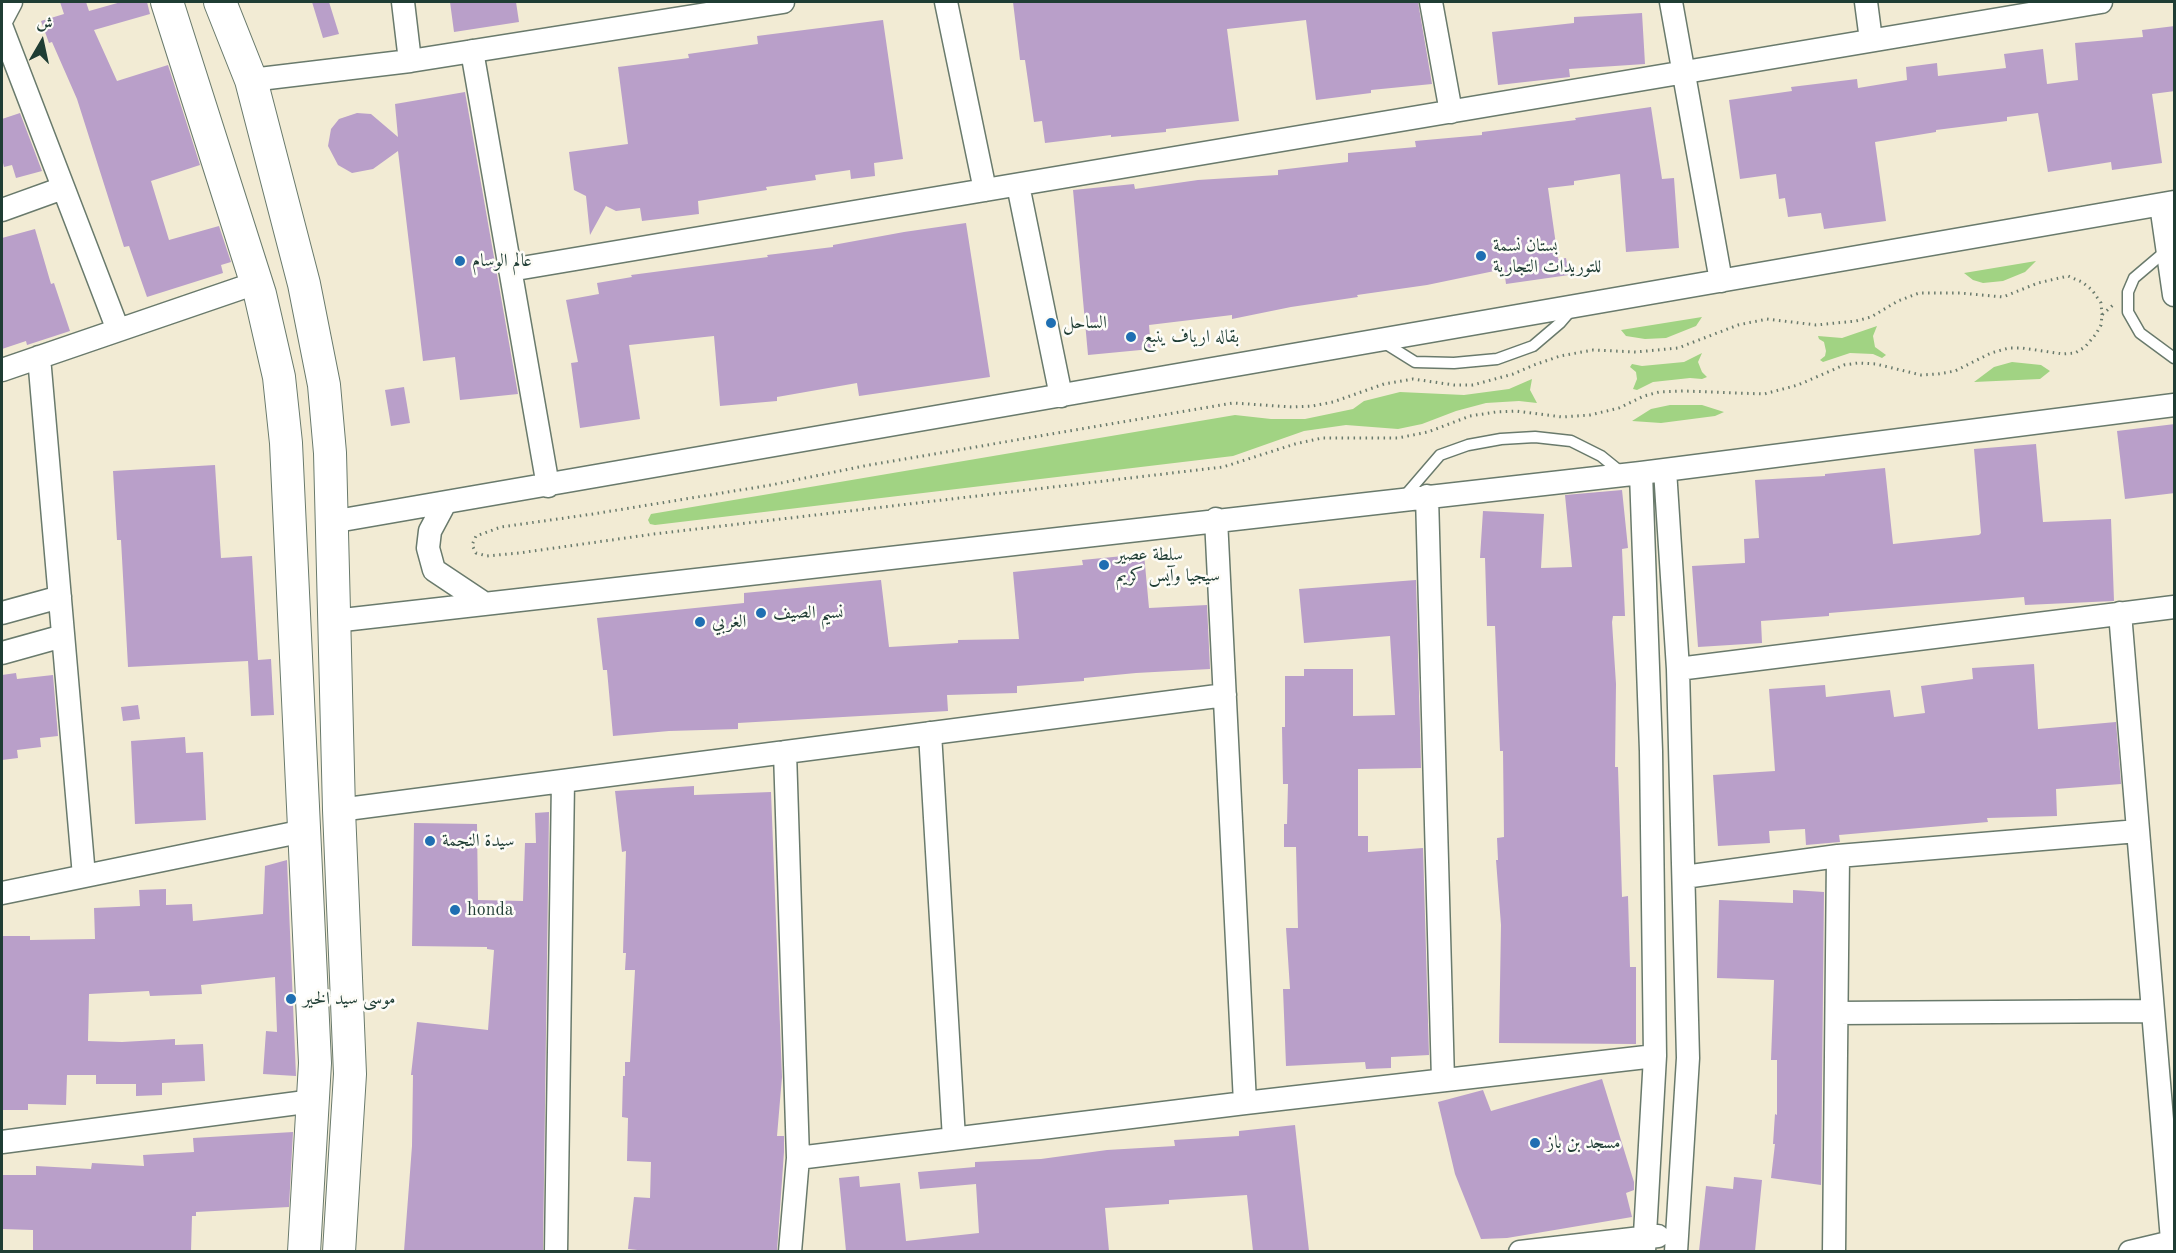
<!DOCTYPE html>
<html>
<head>
<meta charset="utf-8">
<style>
	body { margin:0 }
	#map { position:relative; width:2176px; height:1253px; overflow:hidden; background:#f2ebd4; font-family:"Old Standard TT",Amiri,serif }
	canvas { display:block }
	.frame { position:absolute; inset:0; border:3px solid #1f3d34; pointer-events:none }
	.north { position:absolute; left:12px; top:12px; width:60px; height:60px; -webkit-text-stroke:4px #fdfcf7; paint-order:stroke; rotate:9deg; font-size:16px; font-weight:700; line-height:24px; text-align:center; color:#1f3d34 }
	.north::after { content:''; display:block; margin:auto; width:21px; height:27px; background:#1f3d34; clip-path:polygon(50% 0,100% 100%,50% 72%,0 100%) }
</style>
</head>
<body>
<div id="map">
<canvas width="2176" height="1253"></canvas>
<div class="frame"></div>
<div class="north">ش</div>
</div>
<script>
const ctx = document.querySelector('canvas').getContext('2d');
ctx.lineJoin = 'round';
function paint(path, color) { ctx.fillStyle = color; ctx.fill(path, 'evenodd'); }
const toPath = rows => new Path2D(rows.map(r => 'M' + r).join(''));
function stroke(path, color, width, dash) { ctx.strokeStyle = color; ctx.lineWidth = width; ctx.lineCap = dash ? 'butt' : 'round'; ctx.setLineDash(dash || []); ctx.stroke(path); }
function label(font, color, halo, rows, align = 'center') {
  ctx.font = font + ' "Old Standard TT",Amiri,serif'; ctx.lineWidth = 5; ctx.setLineDash([]); ctx.textBaseline = 'middle'; ctx.strokeStyle = halo; ctx.fillStyle = color; for (const [text, x, y, turn = 0] of rows) {
    ctx.save(); ctx.translate(x, y); ctx.rotate((+turn || 0) * Math.PI / 180); ctx.textAlign = isNaN(turn) ? turn : align; if (halo) ctx.strokeText(text, 0, 0); ctx.fillText(text, 0, 0); ctx.restore();
  }
}
paint(toPath([
	[2036,261,2025,272,2003,281,1983,283,1973,280,1964,273],
	[1702,317,1696,326,1666,338,1645,339,1626,336,1621,330],
	[1877,326,1873,336,1875,347,1886,355,1882,358,1873,354,1850,353,1823,362,1820,360,1825,356,1826,351,1824,342,1819,339,1818,336,1842,338],
	[1702,353,1698,362,1702,372,1707,377,1702,379,1690,378,1653,382,1637,390,1633,389,1637,379,1636,372,1630,367,1632,364,1642,366,1684,362],
	[2012,362,2041,365,2050,371,2040,379,1974,382,1994,367],
	[1532,379,1530,390,1537,403,1519,401,1486,403,1456,411,1422,424,1398,429,1346,425,1304,431,1233,456,655,525,650,524,648,520,651,514,1235,415,1271,419,1305,419,1353,409,1364,401,1400,392,1464,395,1509,389],
	[1670,405,1702,405,1724,412,1715,416,1661,423,1632,421,1651,409]
]), '#a1d383');
paint(toPath([
	[60,2,86,2,89,11,121,2,147,2,150,14,94,30,117,81,168,65,200,165,151,181,169,240,219,226,231,262,221,265,223,273,147,297,129,246,124,247,77,99,52,42,49,43,41,21,64,14],
	[312,2,329,2,339,34,323,38],
	[450,2,516,2,519,22,454,32],
	[1013,2,1418,2,1432,84,1371,90,1371,93,1316,100,1306,20,1227,29,1239,121,1166,129,1166,132,1111,137,1111,135,1045,143,1042,121,1034,122,1025,60,1020,60],
	[1642,13,1645,64,1569,69,1570,77,1498,85,1492,32,1574,23,1574,17],
	[883,20,903,159,874,163,875,176,851,179,850,170,815,175,816,180,766,187,767,190,698,201,699,214,642,221,640,208,616,211,606,206,590,235,586,196,574,190,569,152,628,144,618,67,689,58,688,54,758,44,757,36],
	[2175,26,2175,91,2152,94,2162,163,2112,170,2111,162,2048,172,2038,113,2007,117,2007,121,1936,130,1936,132,1875,142,1886,221,1824,229,1821,213,1788,217,1785,198,1779,199,1776,174,1740,179,1729,100,1792,91,1791,87,1857,79,1858,88,1907,80,1906,67,1937,63,1938,76,2006,68,2004,54,2043,49,2047,84,2078,80,2075,43,2143,37,2142,30],
	[465,92,518,394,460,400,455,357,423,361,398,151,373,169,352,173,338,165,328,146,331,129,339,119,357,113,371,114,398,137,395,104],
	[1651,107,1662,179,1674,178,1679,248,1626,252,1620,174,1574,181,1574,185,1548,188,1558,259,1566,258,1569,275,1506,284,1504,269,1427,285,1357,295,1358,297,1291,307,1232,319,1232,315,1149,325,1151,349,1088,355,1073,190,1134,184,1135,189,1198,180,1278,175,1278,170,1348,162,1348,153,1416,147,1415,141,1482,135,1482,132,1576,120,1575,118],
	[20,113,42,171,16,178,12,165,4,167,2,159,2,119],
	[966,223,990,377,859,396,857,383,777,397,777,401,720,406,714,336,629,345,640,419,580,428,571,363,578,362,566,300,599,294,597,283,632,277,631,275,768,257,767,255,833,247,833,245,904,232],
	[35,229,51,284,54,283,70,331,27,345,26,341,2,349,2,238],
	[404,387,410,423,391,426,385,390],
	[2175,424,2175,493,2125,499,2117,431],
	[2036,444,2043,522,2111,519,2114,601,2025,605,2024,597,1829,613,1829,616,1761,621,1762,643,1698,647,1692,566,1745,563,1744,539,1759,538,1755,480,1825,476,1825,474,1885,468,1893,544,1979,535,1981,533,1974,449],
	[215,465,221,558,252,556,258,660,271,659,274,715,251,716,248,661,128,667,121,540,117,540,113,471],
	[1622,490,1628,548,1622,549,1625,616,1613,616,1612,622,1616,684,1615,767,1618,767,1622,897,1628,896,1630,967,1636,967,1636,1044,1499,1043,1501,925,1496,860,1498,860,1497,838,1504,837,1503,751,1500,751,1495,626,1487,626,1485,558,1480,558,1483,511,1544,514,1541,568,1572,567,1565,495],
	[1144,554,1149,608,1207,605,1210,669,1136,673,1084,678,1084,681,1017,686,1017,693,947,695,948,711,738,723,738,729,669,731,613,736,607,670,603,670,597,618,744,603,744,593,881,580,889,647,958,643,958,640,1019,639,1013,572,1083,565,1082,560],
	[1416,580,1421,768,1358,769,1358,836,1368,836,1368,852,1423,848,1429,1055,1391,1057,1391,1068,1366,1069,1365,1062,1286,1066,1283,989,1290,989,1286,928,1298,928,1296,847,1284,847,1284,824,1287,824,1288,784,1283,784,1282,727,1285,727,1285,676,1304,676,1304,669,1353,669,1353,716,1395,715,1390,636,1304,643,1299,589],
	[2034,664,2038,729,2116,722,2121,784,2056,789,2057,816,1987,818,1988,822,1839,835,1840,842,1806,845,1805,829,1769,831,1770,843,1718,846,1713,775,1775,771,1769,689,1825,685,1826,697,1890,690,1894,717,1925,713,1921,686,1973,679,1972,668],
	[16,673,17,679,53,675,58,736,40,738,41,747,17,750,18,758,2,760,2,675],
	[138,705,140,719,123,721,121,707],
	[185,737,186,753,203,752,206,820,135,824,131,741],
	[694,786,694,795,771,792,782,1077,777,1136,784,1136,784,1152,777,1251,647,1251,628,1249,634,1197,650,1198,651,1162,627,1161,628,1118,622,1117,623,1076,625,1076,625,1062,630,1062,635,970,625,970,626,953,623,953,626,851,622,852,615,791],
	[549,812,543,1251,404,1251,412,1146,413,1075,411,1075,417,1022,488,1030,494,950,487,949,487,947,412,946,414,823,477,824,478,900,523,901,525,843,536,843,535,813],
	[287,860,296,1076,263,1074,266,1031,277,1032,275,977,201,985,202,994,150,996,149,991,89,994,88,1041,122,1042,175,1039,175,1045,203,1044,205,1081,162,1083,162,1095,136,1096,136,1084,96,1084,96,1075,67,1075,66,1105,28,1104,28,1110,2,1110,2,936,30,936,30,940,95,939,94,908,140,906,139,890,166,889,166,905,192,904,193,921,263,914,265,866],
	[1793,890,1824,892,1821,1185,1771,1178,1775,1144,1773,1144,1775,1114,1777,1115,1777,1060,1771,1060,1774,980,1717,978,1719,900,1793,903],
	[1602,1079,1634,1182,1634,1190,1626,1193,1632,1217,1507,1238,1481,1239,1455,1174,1438,1102,1483,1090,1491,1111],
	[1295,1125,1309,1251,1253,1251,1247,1195,1169,1200,1169,1204,1105,1208,1109,1251,846,1251,839,1178,859,1176,860,1187,900,1183,906,1241,979,1233,976,1184,920,1189,918,1172,975,1167,975,1162,1041,1159,1107,1150,1175,1146,1174,1140,1239,1136,1239,1131],
	[293,1132,289,1207,196,1212,196,1216,192,1216,191,1251,33,1251,33,1230,2,1229,2,1175,36,1175,36,1166,91,1169,92,1163,144,1166,143,1155,194,1152,193,1138],
	[1734,1177,1762,1180,1755,1251,1699,1251,1706,1186,1733,1189]
]), '#b99fc9');
const lane = toPath([
	[2167,250,2134,278,2128,292,2128,312,2140,333,2174,358],
	[1383,342,1415,362,1454,363,1497,359,1533,346,1560,323,1572,309],
	[1403,498,1440,455,1468,445,1501,439,1535,437,1571,441,1601,456,1622,473]
]);
const street = toPath([
	[403,2,410,61],
	[946,2,985,190],
	[1431,2,1451,112],
	[1671,2,1721,281],
	[1866,2,1871,40],
	[2,19,11,2],
	[2,28,118,330],
	[472,51,548,486],
	[251,80,410,61,783,2],
	[1018,185,1061,396],
	[2161,205,2174,295],
	[2,210,63,188],
	[510,270,2101,2],
	[39,357,84,876],
	[2,370,256,283],
	[1665,470,1678,669,1688,1058,1676,1252],
	[1641,473,1651,751,1655,1056,1644,1252],
	[1427,496,1443,1080],
	[445,503,430,531,428,548,434,570,485,604],
	[1216,519,1245,1103],
	[331,522,2174,202],
	[2,613,60,597],
	[2120,613,2173,1252],
	[334,621,1641,473,2174,405],
	[2,653,63,636],
	[1678,669,2174,607],
	[930,733,954,1139],
	[785,752,798,1158,790,1252],
	[339,810,1225,695],
	[1684,877,1838,856,2138,831],
	[2,893,304,831],
	[1837,1013,2153,1011],
	[2,1142,313,1101],
	[798,1158,1245,1103,1655,1056],
	[556,1252,563,781],
	[1520,1252,1658,1236],
	[1834,1252,1838,856],
	[2130,1252,2172,1242]
]);
const secondary = toPath([
	[167,2,260,294,279,377,286,443,315,1063,304,1252],
	[220,2,251,80,304,284,324,385,330,453,339,810,350,1074,339,1252]
]);
stroke(lane, '#697a6c', 13);
stroke(street, '#697a6c', 25);
stroke(secondary, '#697a6c', 34);
stroke(toPath([
	[2102,315,2101,303,2092,290,2082,282,2068,276,2038,283,2003,297,1960,293,1919,293,1898,301,1871,317,1856,321,1816,325,1767,319,1738,325,1678,348,1636,352,1593,350,1560,356,1534,365,1513,374,1473,385,1454,385,1413,379,1384,384,1333,402,1312,406,1292,407,1233,403,864,466,771,485,593,514,501,527,476,536,472,545,476,553,487,556,519,553,654,534,1223,467,1295,444,1322,438,1398,438,1428,432,1470,416,1496,412,1516,411,1562,417,1590,415,1619,408,1644,396,1659,392,1684,391,1764,394,1798,385,1844,365,1858,363,1876,364,1921,375,1938,374,1955,371,1991,353,2009,348,2022,348,2063,354,2075,353,2085,347,2096,334,2101,325,2102,315,2114,304]
]), '#697a6c', 3, [1.5, 4.5]);
stroke(lane, '#fff', 10);
stroke(street, '#fff', 22);
stroke(secondary, '#fff', 32);
for (const [x, y, r, color] of [
	[1481,256,6,"#1f6fb2"],
	[460,261,6,"#1f6fb2"],
	[1051,323,6,"#1f6fb2"],
	[1131,337,6,"#1f6fb2"],
	[1104,565,6,"#1f6fb2"],
	[761,613,6,"#1f6fb2"],
	[700,622,6,"#1f6fb2"],
	[430,841,6,"#1f6fb2"],
	[455,910,6,"#1f6fb2"],
	[291,999,6,"#1f6fb2"],
	[1535,1143,6,"#1f6fb2"]
]) { const dot = new Path2D(); dot.arc(x, y, r, 0, 2 * Math.PI); ctx.fillStyle = color; ctx.fill(dot); stroke(dot, '#fdfcf7', 2); }
label('18px', '#1f3d34', '#fdfcf7', [
	["بستان نسمة",1493,246],
	["للتوريدات التجارية",1493,267],
	["عالم الوسام",472,261],
	["الساحل",1063,323],
	["بقاله ارياف ينبع",1143,337],
	["سلطة عصير",1116,555],
	["سيجيا وآيس كريم",1116,576],
	["نسيم الصيف",773,613],
	["الغربي",712,622],
	["سيدة النجمة",442,841],
	["honda",467,910],
	["موسى سيد الخير",303,999],
	["مسجد بن باز",1547,1143]
], 'left');
</script>
</body>
</html>
